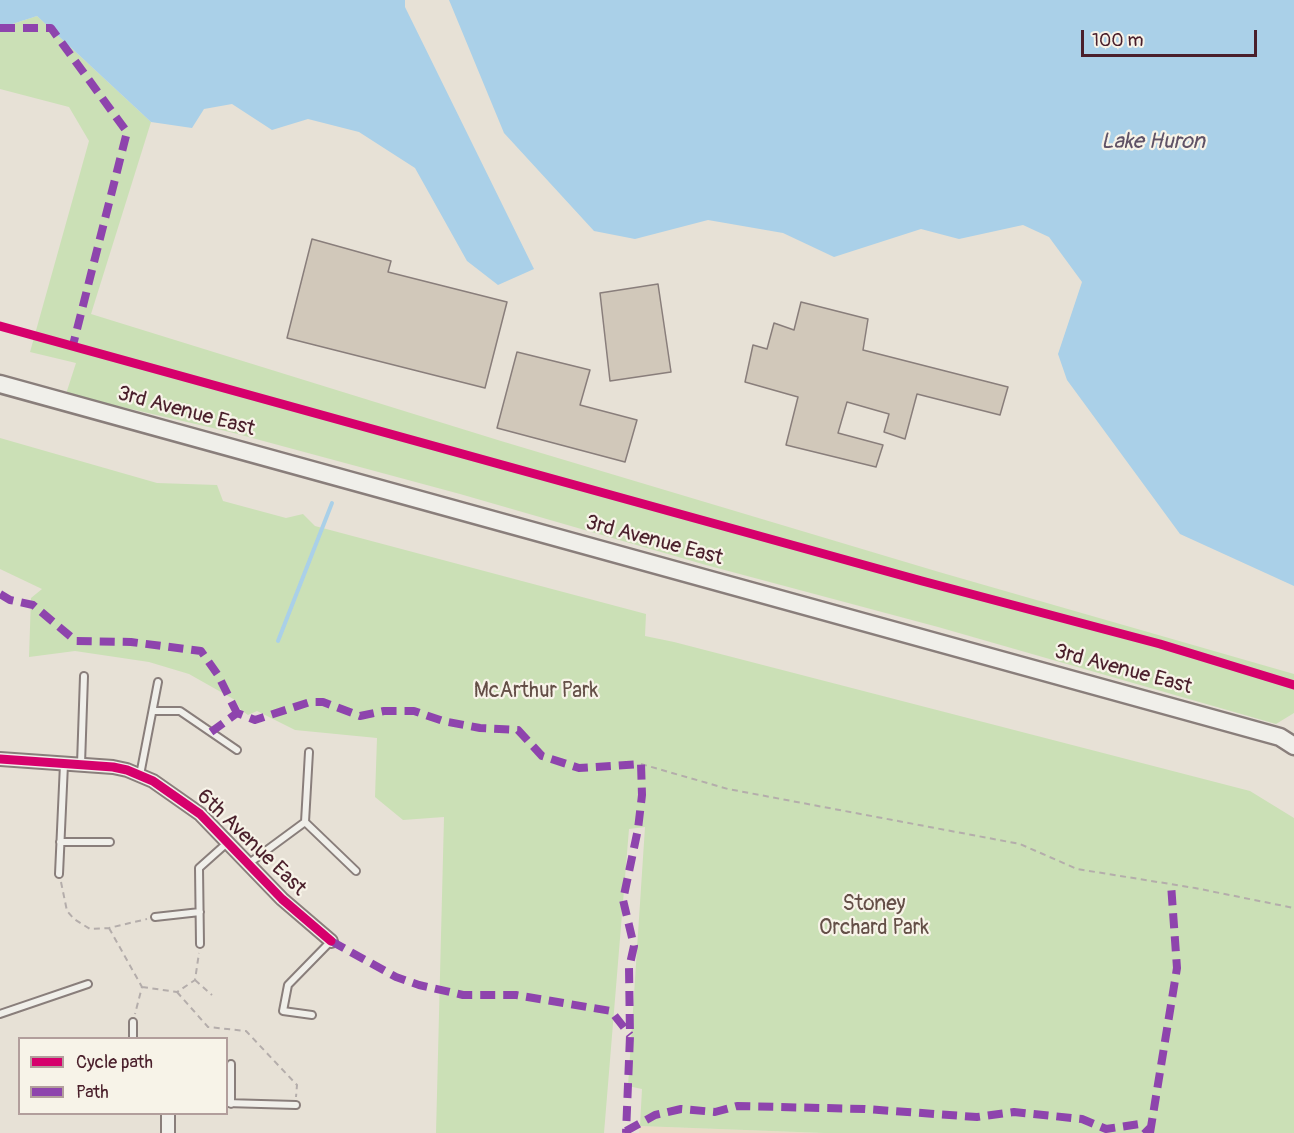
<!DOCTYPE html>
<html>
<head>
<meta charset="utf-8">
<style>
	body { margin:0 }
	#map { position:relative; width:1294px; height:1133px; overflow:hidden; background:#e7e1d6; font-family:Pangolin,sans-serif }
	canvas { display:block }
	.legend { position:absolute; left:18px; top:1037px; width:210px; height:78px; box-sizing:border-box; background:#f7f3e8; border:2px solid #b29e9c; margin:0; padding:8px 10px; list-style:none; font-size:18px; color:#4a1f2b }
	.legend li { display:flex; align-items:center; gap:12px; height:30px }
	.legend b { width:30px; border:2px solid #b29e9c }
	.scale { position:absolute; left:1081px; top:30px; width:176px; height:27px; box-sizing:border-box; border:3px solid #4a1f2b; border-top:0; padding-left:8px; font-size:18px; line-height:21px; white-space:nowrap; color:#4a1f2b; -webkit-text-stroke:4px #f7f3e8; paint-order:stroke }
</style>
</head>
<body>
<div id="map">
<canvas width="1294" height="1133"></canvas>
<ul class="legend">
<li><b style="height:8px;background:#d6006c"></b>Cycle path</li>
<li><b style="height:8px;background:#8e44ad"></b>Path</li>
</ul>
<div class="scale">100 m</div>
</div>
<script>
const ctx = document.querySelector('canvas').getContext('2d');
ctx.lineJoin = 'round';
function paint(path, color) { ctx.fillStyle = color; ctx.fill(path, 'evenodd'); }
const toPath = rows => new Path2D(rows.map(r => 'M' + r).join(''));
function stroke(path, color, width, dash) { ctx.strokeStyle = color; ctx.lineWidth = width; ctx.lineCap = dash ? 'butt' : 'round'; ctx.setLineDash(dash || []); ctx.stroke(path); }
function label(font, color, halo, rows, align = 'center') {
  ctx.font = font + ' Pangolin,sans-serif'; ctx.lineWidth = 4.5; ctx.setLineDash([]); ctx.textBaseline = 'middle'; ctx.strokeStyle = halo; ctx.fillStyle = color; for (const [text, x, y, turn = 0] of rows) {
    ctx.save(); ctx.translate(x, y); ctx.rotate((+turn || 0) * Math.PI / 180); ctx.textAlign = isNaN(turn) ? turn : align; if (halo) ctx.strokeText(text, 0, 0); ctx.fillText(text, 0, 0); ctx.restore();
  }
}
paint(toPath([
	[640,1126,824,1133,639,1133]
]), '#e9dcc7');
paint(toPath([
	[37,16,151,122,91,314,501,441,939,572,1294,674,1294,713,1276,724,938,627,706,565,460,494,230,432,66,394,76,363,30,352,89,141,69,107,0,89,0,28],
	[0,438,157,483,217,485,223,501,286,518,303,514,315,526,646,614,645,636,674,642,1250,791,1294,818,1294,1133,824,1133,640,1126,642,1089,628,1086,645,827,629,829,604,1133,436,1133,444,817,403,820,375,797,377,738,295,730,257,711,248,715,241,710,235,700,189,674,149,662,75,651,29,657,31,598,42,589,0,569]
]), '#cbe0b6');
paint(toPath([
	[0,0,405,0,405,7,534,269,498,285,467,261,415,168,359,132,308,119,272,130,232,104,204,109,192,128,151,122,37,16,0,28],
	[449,0,1294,0,1294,586,1180,534,1067,380,1058,354,1082,282,1049,237,1023,225,959,239,921,229,834,257,783,233,708,220,635,239,594,231,504,133]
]), '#aad0e8');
stroke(toPath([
	[278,641,332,503]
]), '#aad0e8', 4);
const building = toPath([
	[312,239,391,261,388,272,507,302,485,388,287,338,312,239],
	[658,284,671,372,610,381,600,293,658,284],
	[801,302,868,319,863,350,1008,387,1000,415,917,394,905,439,884,432,889,414,847,402,838,433,883,445,876,467,786,445,798,397,745,382,753,345,767,349,774,323,794,330,801,302],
	[517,352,590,370,580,405,637,420,625,462,497,428,517,352]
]);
paint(building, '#d1c8ba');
stroke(building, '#897e7b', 1.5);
const service = toPath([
	[153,711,180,711,237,750],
	[81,764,84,676],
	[140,775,158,682],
	[305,822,356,871],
	[60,842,110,842],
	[248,864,305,822,309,752],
	[59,874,64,764],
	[155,917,200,912],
	[200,944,199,868,227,843],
	[0,1014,88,984],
	[312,1015,283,1011,288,985,331,941],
	[133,1022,133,1038],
	[226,1103,296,1105],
	[231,1104,231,1064]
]);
const minor = toPath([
	[0,759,113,767,127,770,153,781,200,814,282,899,331,941],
	[168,1114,168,1133]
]);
const secondary = toPath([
	[0,384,1280,737,1294,746]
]);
stroke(service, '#897e7b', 10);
stroke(minor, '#897e7b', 16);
stroke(secondary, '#897e7b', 21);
stroke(toPath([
	[641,764,728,789,1020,844,1077,869,1195,888,1294,908],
	[61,882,67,911,74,919,90,929,109,928,147,919],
	[109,928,142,987,135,1014],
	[195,980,212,995],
	[142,987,177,992,195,980,199,953],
	[177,992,208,1027,246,1031,297,1085,296,1097]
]), '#b4adab', 2, [6, 4.5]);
stroke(service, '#f0efea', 6);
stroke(minor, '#f0efea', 12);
stroke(secondary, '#f0efea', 16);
stroke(toPath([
	[0,28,51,28,127,132,73,345],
	[0,594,10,600,33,605,76,641,131,642,201,651,218,675,237,713],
	[211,732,237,713,255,720,310,702,323,702,360,716,384,711,414,711,443,721,480,728,518,730,542,756,579,768,641,764,642,795,638,829,623,900,634,946,629,968,630,1036,626,1133],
	[331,941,396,977,419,985,463,995,516,995,611,1011,630,1035],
	[626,1131,655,1115,681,1109,715,1112,737,1106,865,1109,977,1117,1014,1112,1082,1119,1106,1129,1140,1124,1149,1133],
	[1150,1133,1177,968,1171,884]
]), '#8e44ad', 8, [15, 8]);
stroke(toPath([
	[0,326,922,581,1160,644,1294,685],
	[0,759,113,767,127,770,153,781,200,814,282,899,331,941]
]), '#d6006c', 9);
label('21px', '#4a1f2b', '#f7f3e8', [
	["3rd Avenue East",186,412,15],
	["3rd Avenue East",654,541,15],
	["3rd Avenue East",1123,670,15],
	["6th Avenue East",251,843,44]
]);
label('21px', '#644f47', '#f7f3e8', [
	["McArthur Park",536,692],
	["Stoney",874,905],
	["Orchard Park",874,929]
]);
label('italic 22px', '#5f5266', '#f7f3e8', [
	["Lake Huron",1153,142]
]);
</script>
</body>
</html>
